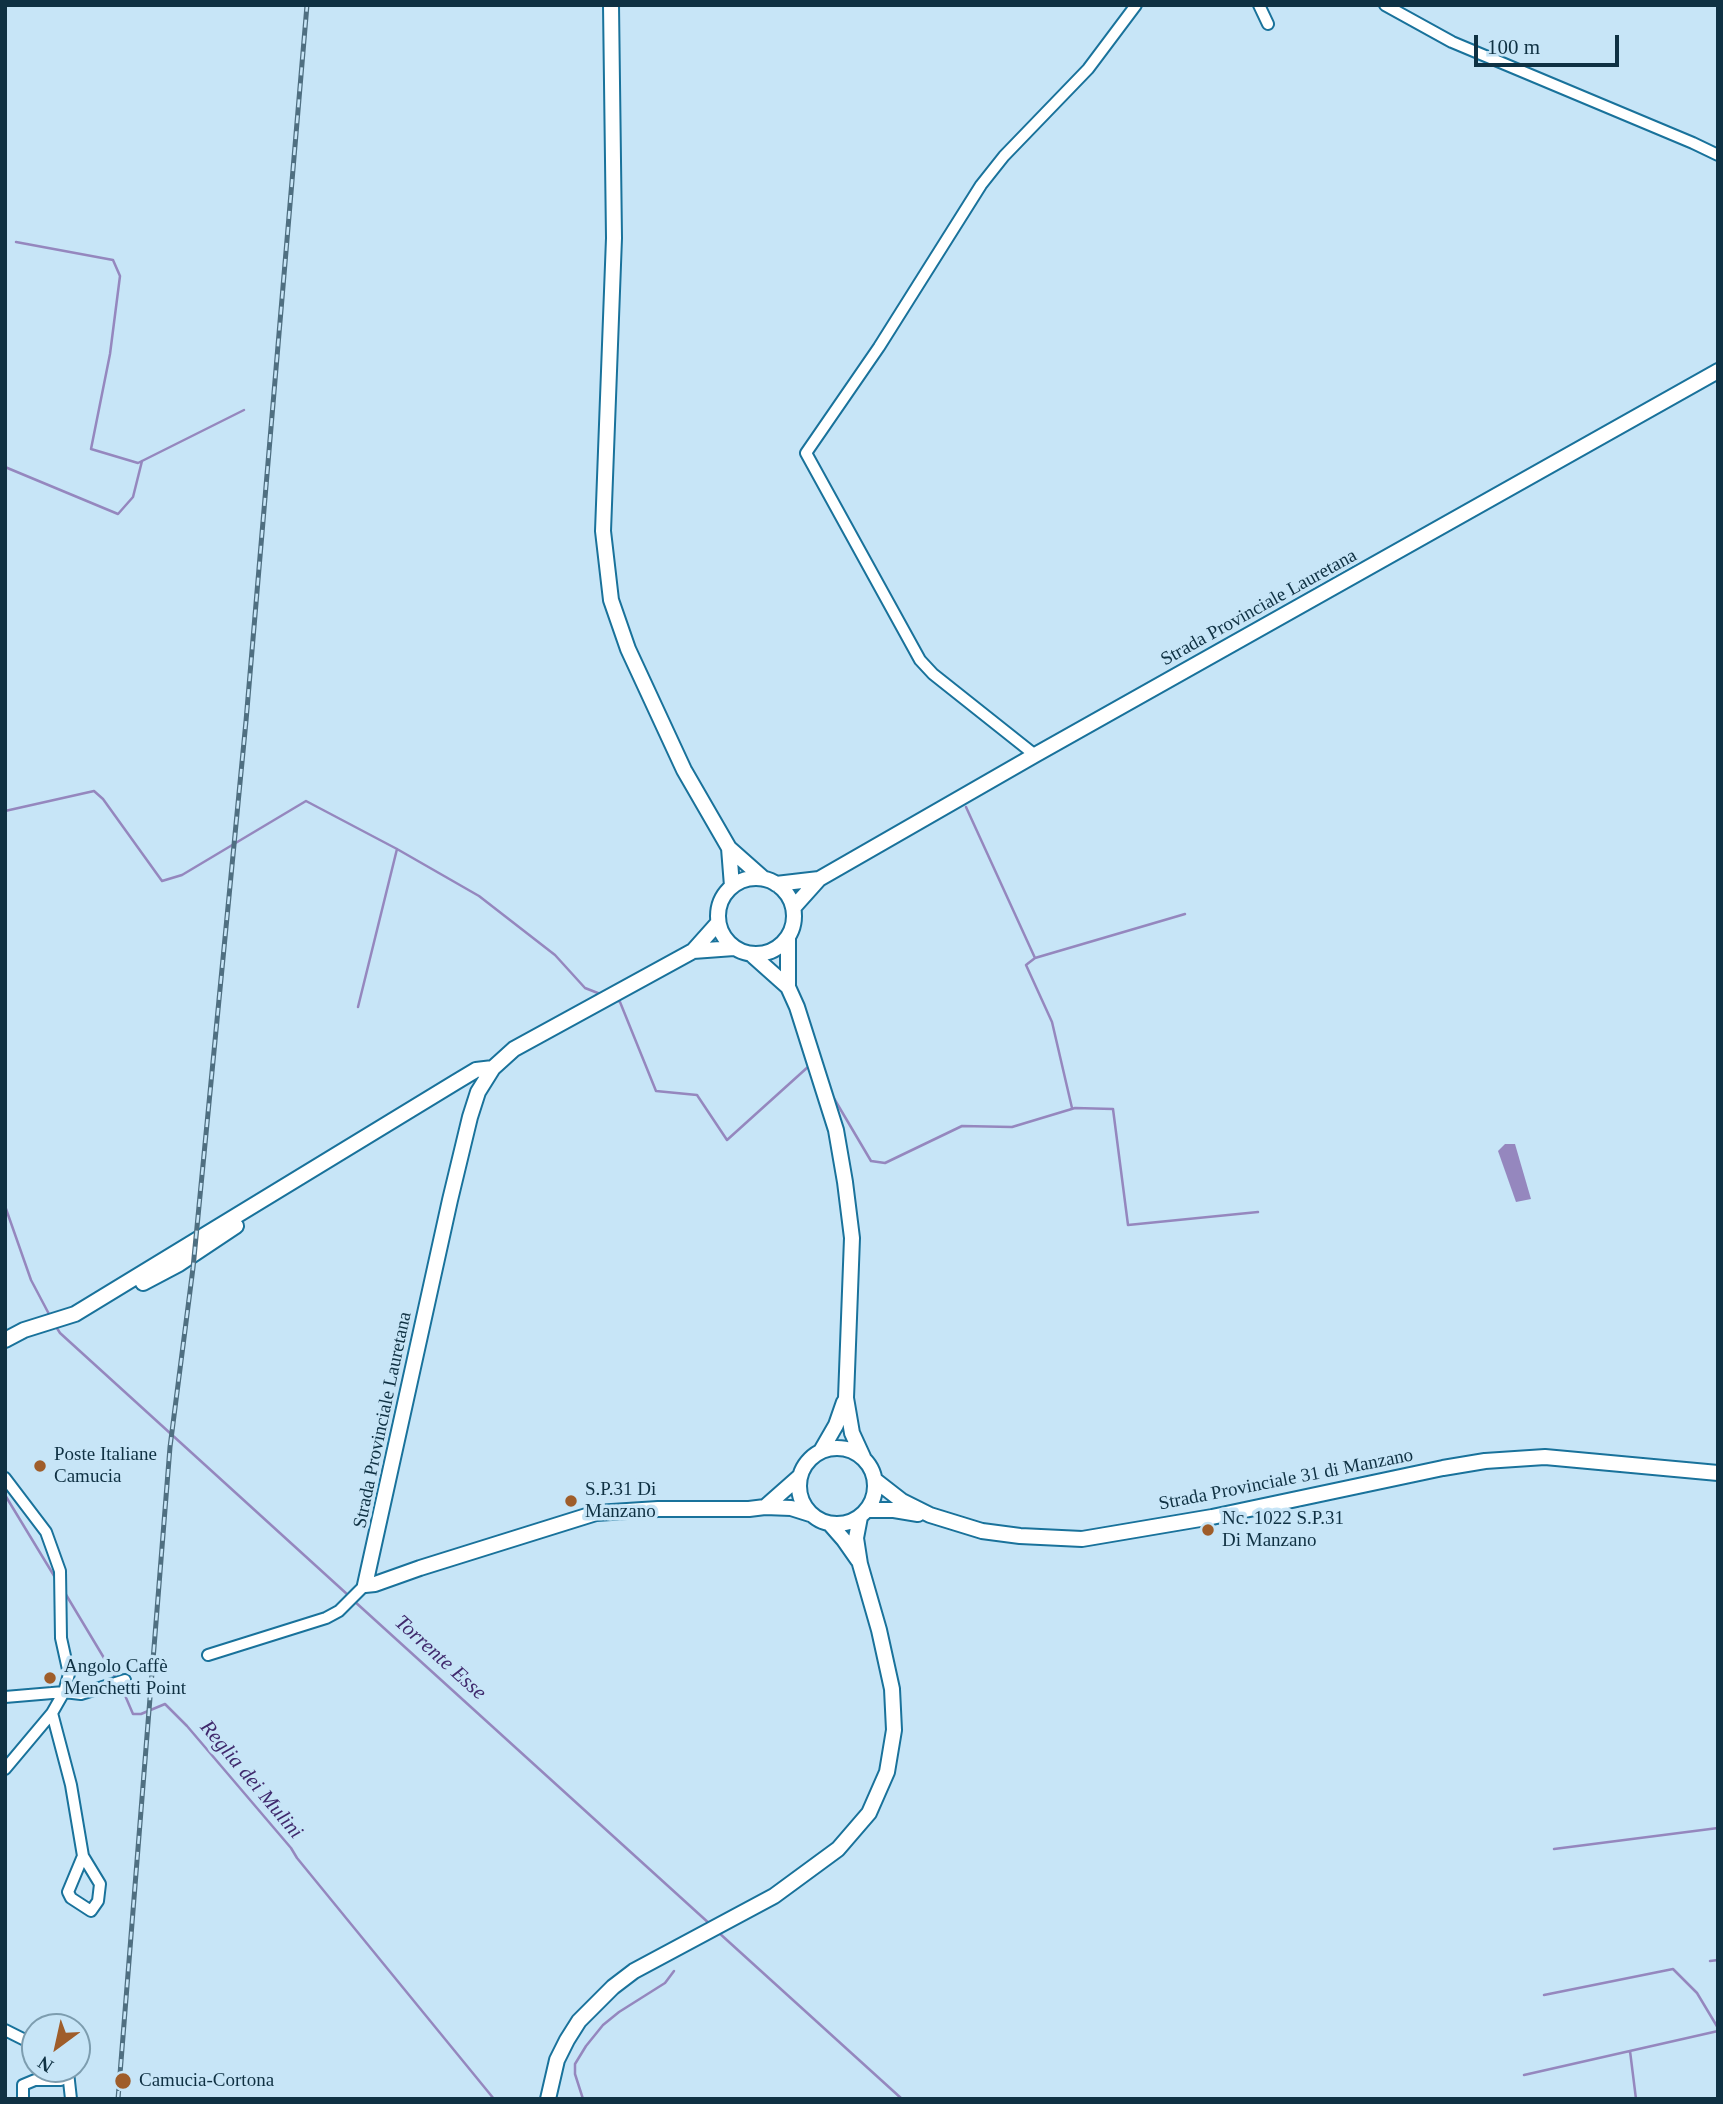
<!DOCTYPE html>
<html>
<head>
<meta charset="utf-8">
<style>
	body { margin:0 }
	#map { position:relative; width:1723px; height:2104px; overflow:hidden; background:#c7e5f7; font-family:Georgia,serif }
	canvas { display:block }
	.frame { position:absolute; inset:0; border:7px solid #0f3143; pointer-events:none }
	.north { position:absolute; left:21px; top:2013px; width:70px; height:70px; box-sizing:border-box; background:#c7e5f7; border:2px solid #7d9daf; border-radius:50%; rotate:213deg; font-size:19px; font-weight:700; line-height:28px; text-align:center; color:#0f3143 }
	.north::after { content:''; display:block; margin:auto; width:24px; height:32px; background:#9f5d2a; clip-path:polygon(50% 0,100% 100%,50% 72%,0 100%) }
	.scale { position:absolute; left:1474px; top:35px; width:145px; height:32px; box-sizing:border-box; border:4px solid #0f3143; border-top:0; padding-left:9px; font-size:21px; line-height:24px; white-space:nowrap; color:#0f3143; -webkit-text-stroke:5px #c7e5f7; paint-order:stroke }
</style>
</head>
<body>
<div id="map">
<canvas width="1723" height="2104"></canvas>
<div class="frame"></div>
<div class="north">N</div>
<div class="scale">100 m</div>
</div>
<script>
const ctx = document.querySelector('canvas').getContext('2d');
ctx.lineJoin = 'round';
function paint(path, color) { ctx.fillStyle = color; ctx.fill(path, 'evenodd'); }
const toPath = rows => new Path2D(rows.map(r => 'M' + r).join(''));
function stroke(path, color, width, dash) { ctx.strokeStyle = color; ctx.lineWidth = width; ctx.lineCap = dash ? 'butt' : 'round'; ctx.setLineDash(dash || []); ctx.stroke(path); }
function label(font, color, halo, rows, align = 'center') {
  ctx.font = font + ' Georgia,serif'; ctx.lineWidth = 7; ctx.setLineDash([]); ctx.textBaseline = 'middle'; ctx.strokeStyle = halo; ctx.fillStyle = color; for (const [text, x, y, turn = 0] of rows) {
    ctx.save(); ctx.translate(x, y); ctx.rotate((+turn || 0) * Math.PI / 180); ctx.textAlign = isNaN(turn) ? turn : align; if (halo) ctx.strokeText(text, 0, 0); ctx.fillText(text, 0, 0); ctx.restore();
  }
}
paint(toPath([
	[1505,1144,1515,1144,1531,1199,1516,1202,1498,1151]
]), '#9587be');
stroke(toPath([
	[16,242,113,260,120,276,110,354,91,449,138,463,244,410],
	[5,467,118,514,133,497,142,461],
	[966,807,1035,958],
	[5,811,94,791,103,799,162,881,182,875,306,801,397,849,479,896,555,955,585,988,603,995],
	[616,1000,620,1002,656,1091,697,1095,727,1140,809,1066],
	[358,1007,397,849],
	[832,1095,871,1161,885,1163,962,1126,1012,1127,1075,1108,1113,1109,1128,1225,1258,1212],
	[1072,1108,1052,1022,1026,965,1035,958,1185,914],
	[5,1206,31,1280,50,1316],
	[55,1325,60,1333,348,1595],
	[5,1495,56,1579],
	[65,1593,116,1678],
	[353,1600,711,1925],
	[121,1686,133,1714,141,1714,165,1704,187,1726,291,1848,297,1858,494,2099],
	[1554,1849,1718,1828],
	[718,1932,902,2099],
	[1710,1961,1718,1960],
	[1544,1995,1673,1969,1697,1993,1718,2028],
	[1630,2051,1636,2099],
	[1524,2075,1718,2031],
	[583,2099,575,2074,575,2064,586,2046,603,2025,619,2012,665,1983,674,1971]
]), '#9587be', 2.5);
const street = toPath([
	[1259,5,1268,24],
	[1385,5,1452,42,1693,143,1718,155],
	[1035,755,933,674,920,660,806,453,879,347,981,185,1004,156,1088,69,1136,5],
	[5,1478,46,1532,60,1571,61,1638,69,1674,64,1692,52,1713,5,1769],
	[208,1655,326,1618,339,1611,365,1585],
	[5,1697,64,1692,81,1694,125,1680],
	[52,1713,71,1785,83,1856,68,1892,71,1898,91,1911,98,1901,100,1884,83,1856],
	[5,2030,35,2045],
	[68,2072,71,2099],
	[23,2099,23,2085,35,2080,61,2080,67,2074]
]);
const secondary = toPath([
	[611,5,614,238,603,531,611,600,628,649,684,770,729,848,764,879],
	[729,848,732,886],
	'718 916a38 38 0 1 1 76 0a38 38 0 1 1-76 0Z',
	[776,884,819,879],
	[793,908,819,879,1035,755,1718,371],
	[718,923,693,951,514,1049,493,1068,478,1092,470,1117,450,1200,365,1585,375,1584,420,1568,596,1513,658,1509,749,1509,765,1507,791,1508,810,1514],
	[788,937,788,987,797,1007,836,1130,845,1182,852,1238,846,1398,852,1433,863,1457],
	[693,951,734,948],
	[751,954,788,987],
	[143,1283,179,1264,236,1226],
	[5,1340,24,1330,75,1314,456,1082,476,1070,493,1068],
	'799 1486a38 38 0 1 1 76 0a38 38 0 1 1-76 0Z',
	[821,1451,836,1425,844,1402],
	[875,1480,902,1501,930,1515,982,1531,1020,1536,1082,1539,1212,1517,1443,1468,1485,1461,1545,1457,1718,1473],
	[765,1507,799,1477],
	[868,1510,894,1510,918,1514],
	[830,1524,844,1540,858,1560],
	[548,2099,557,2060,567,2040,579,2021,613,1987,634,1971,774,1896,838,1849,869,1813,887,1772,894,1730,892,1689,879,1630,860,1564,856,1538,860,1517]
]);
stroke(street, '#19729b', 14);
stroke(secondary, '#19729b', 18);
stroke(street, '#fff', 10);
stroke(secondary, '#fff', 14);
const rail = toPath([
	[118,2099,170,1447,193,1268,246,721,307,5]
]);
stroke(rail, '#4f6f81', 5);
stroke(rail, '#c7e5f7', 2.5, [8]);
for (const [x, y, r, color] of [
	[40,1466,7,"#9f5d2a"],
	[571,1501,7,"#9f5d2a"],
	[1208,1530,7,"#9f5d2a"],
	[50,1678,7,"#9f5d2a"],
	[123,2081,9,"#9f5d2a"]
]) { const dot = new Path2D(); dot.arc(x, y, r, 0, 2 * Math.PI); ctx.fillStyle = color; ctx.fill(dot); stroke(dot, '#c7e5f7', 2.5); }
label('19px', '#0f3143', '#c7e5f7', [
	["Strada Provinciale Lauretana",1259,608,-29],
	["Strada Provinciale Lauretana",383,1420,-78],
	["Strada Provinciale 31 di Manzano",1286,1480,-11]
]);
label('19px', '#0f3143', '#c7e5f7', [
	["Poste Italiane",54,1455],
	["Camucia",54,1477],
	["S.P.31 Di",585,1490],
	["Manzano",585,1512],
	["Nc. 1022 S.P.31",1222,1519],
	["Di Manzano",1222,1541],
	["Angolo Caffè",64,1667],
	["Menchetti Point",64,1689],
	["Camucia-Cortona",139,2081]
], 'left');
label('italic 21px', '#402a6d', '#c7e5f7', [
	["Torrente Esse",440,1658,42],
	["Reglia dei Mulini",251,1780,50]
]);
</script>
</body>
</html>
